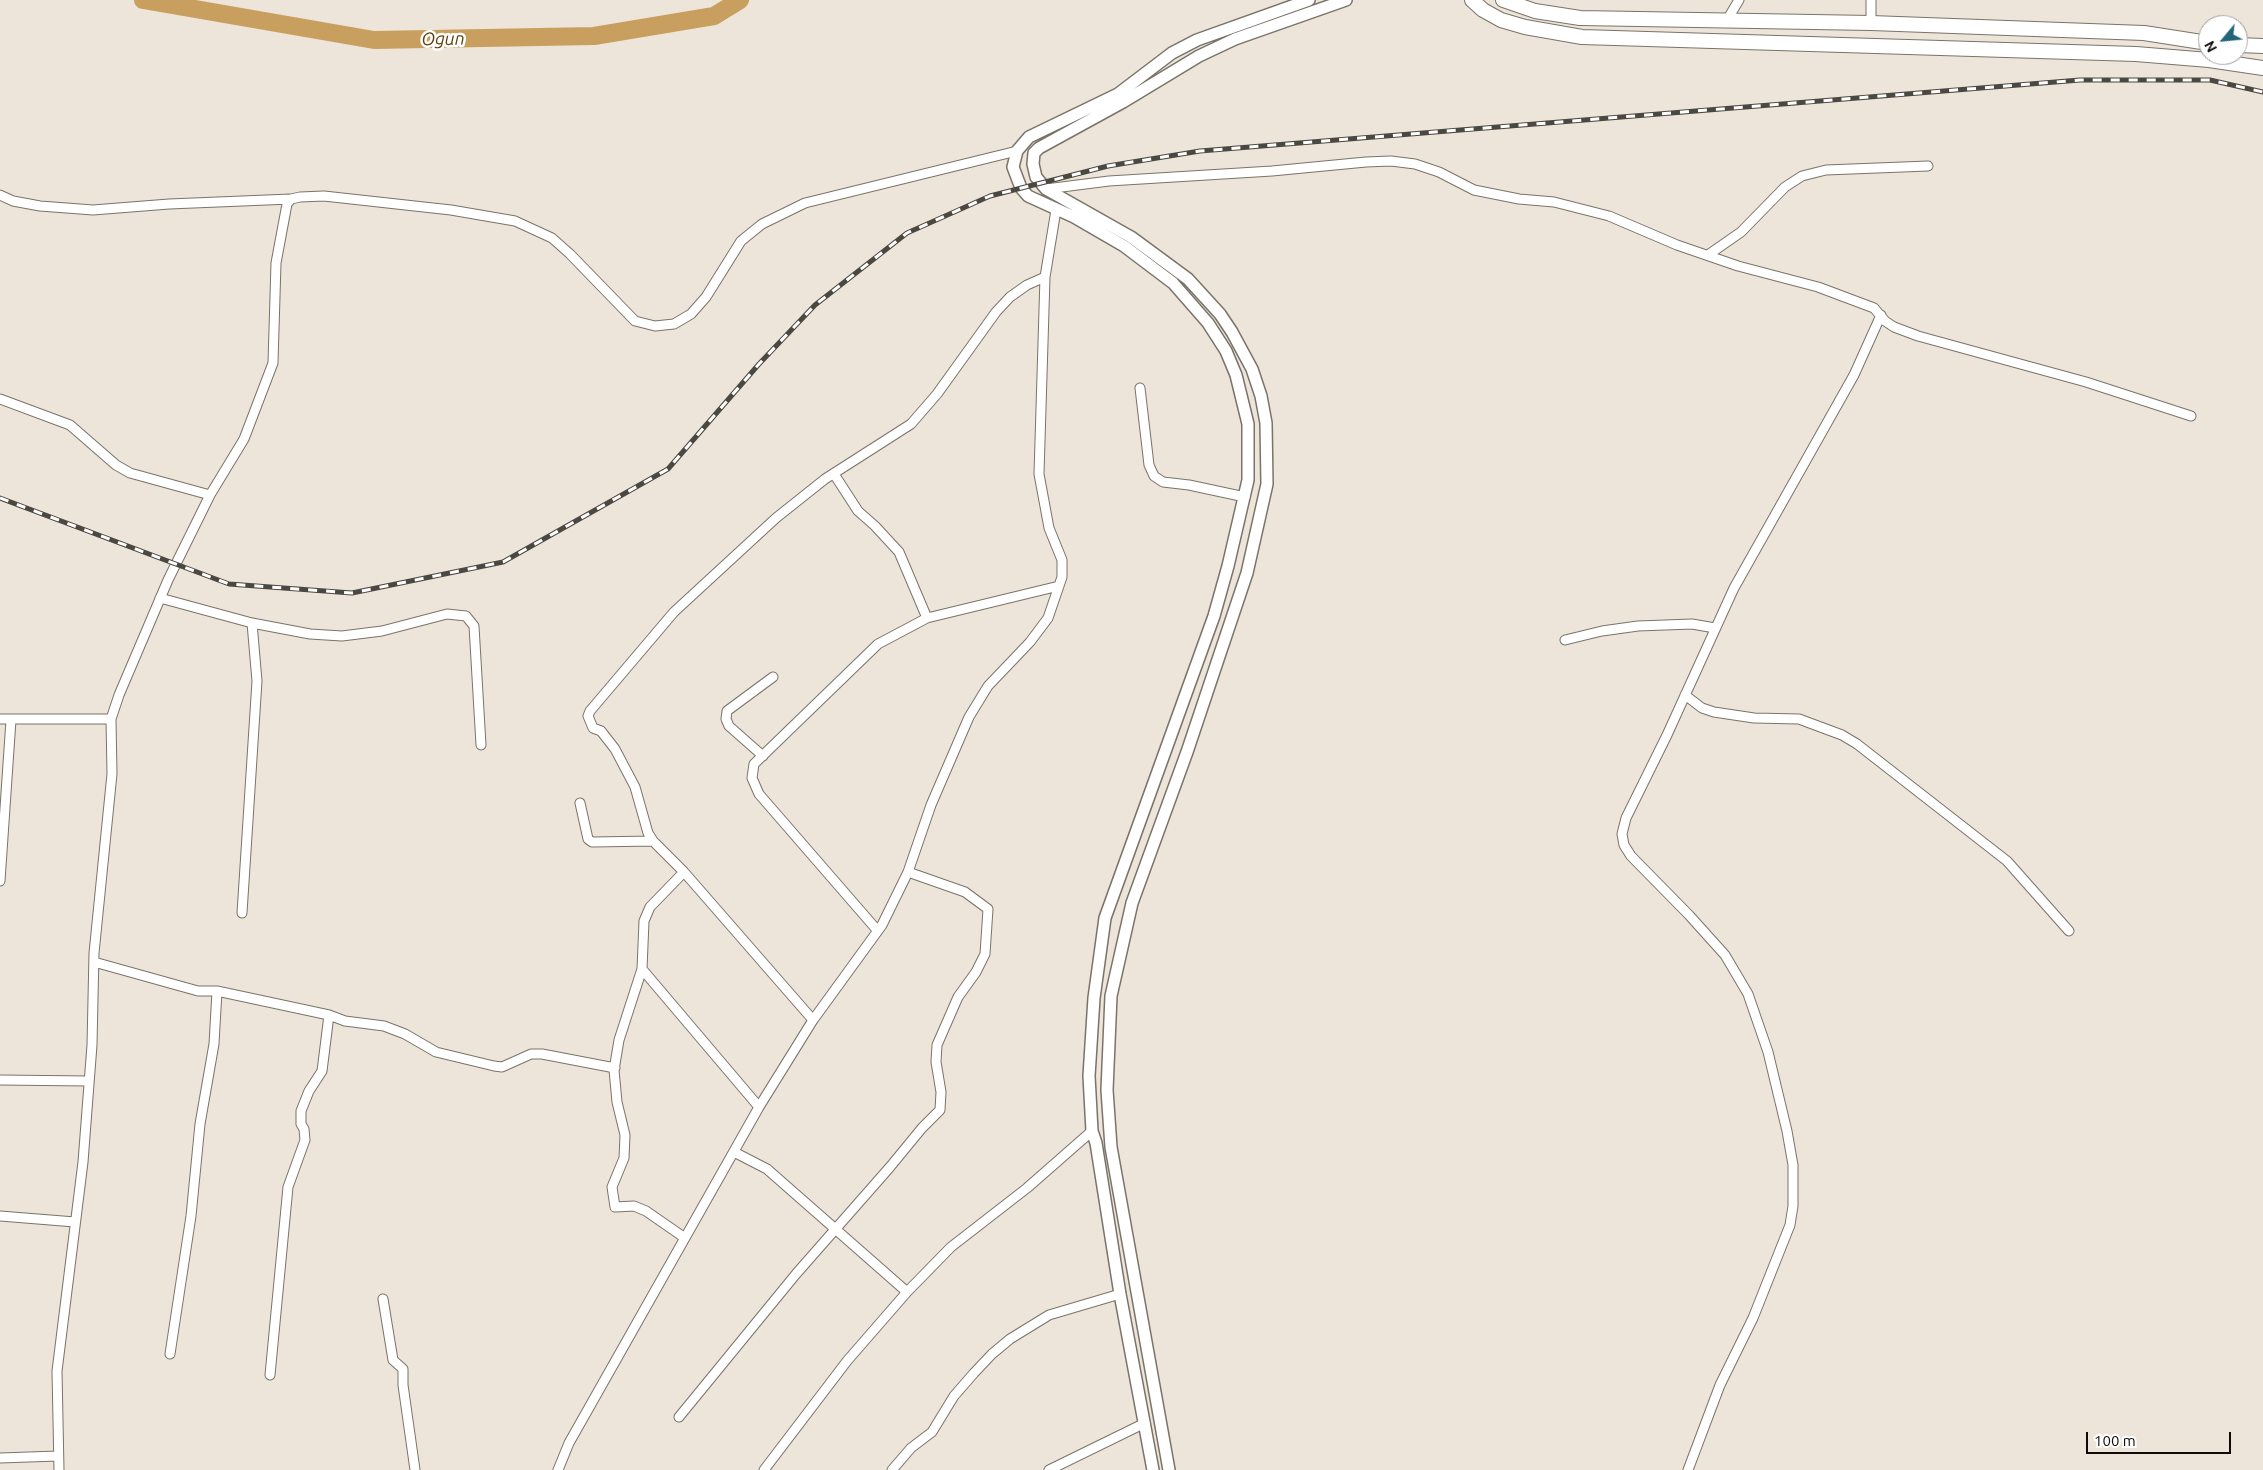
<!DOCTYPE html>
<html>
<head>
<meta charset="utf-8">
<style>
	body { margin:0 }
	#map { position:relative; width:2263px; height:1470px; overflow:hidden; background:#ede5d9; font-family:Ubuntu,sans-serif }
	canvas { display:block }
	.north { position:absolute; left:2198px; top:15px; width:50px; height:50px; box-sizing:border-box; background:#fff; border:1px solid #9f9d9c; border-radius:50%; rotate:242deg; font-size:14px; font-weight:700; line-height:20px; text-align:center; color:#0e0b08 }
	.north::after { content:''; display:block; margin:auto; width:18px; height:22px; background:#236578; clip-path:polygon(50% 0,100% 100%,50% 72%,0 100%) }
	.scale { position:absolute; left:2086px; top:1432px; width:145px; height:22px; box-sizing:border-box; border:2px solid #0e0b08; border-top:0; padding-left:6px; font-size:15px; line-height:18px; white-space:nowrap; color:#0e0b08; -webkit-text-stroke:4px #fff; paint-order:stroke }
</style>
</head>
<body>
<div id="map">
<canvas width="2263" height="1470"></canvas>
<div class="north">N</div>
<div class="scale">100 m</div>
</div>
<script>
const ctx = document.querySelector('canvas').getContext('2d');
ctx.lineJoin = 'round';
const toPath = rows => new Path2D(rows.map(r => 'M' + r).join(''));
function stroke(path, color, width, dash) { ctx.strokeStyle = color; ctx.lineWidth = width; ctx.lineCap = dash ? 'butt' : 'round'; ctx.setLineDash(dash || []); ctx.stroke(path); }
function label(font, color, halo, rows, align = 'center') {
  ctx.font = font + ' Ubuntu,sans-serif'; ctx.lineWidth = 5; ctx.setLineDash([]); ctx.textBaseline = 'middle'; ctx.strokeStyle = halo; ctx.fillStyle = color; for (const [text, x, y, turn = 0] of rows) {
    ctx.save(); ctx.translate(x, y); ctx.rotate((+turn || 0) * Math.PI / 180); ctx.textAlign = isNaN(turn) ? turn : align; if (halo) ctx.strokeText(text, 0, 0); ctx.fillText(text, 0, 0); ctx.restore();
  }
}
stroke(toPath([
	[143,0,374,40,594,36,714,16,740,0]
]), '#c99f5f', 18);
const minor = toPath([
	[1727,20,1739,0],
	[1871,23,1871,0],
	[1046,189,1109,181,1272,171,1366,162,1391,161,1415,164,1439,172,1474,190,1519,199,1554,202,1609,216,1677,245,1738,266,1818,287,1874,308,1885,321,1894,327,1918,336,2086,382,2191,416],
	[0,195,13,201,40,206,93,210,169,204,291,199],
	[1708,255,1741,232,1785,187,1802,176,1826,170,1928,166],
	[1140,388,1149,465,1154,476,1163,482,1189,485,1245,497],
	[0,399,70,425,116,465,130,473,210,495],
	[834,474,858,511,875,526,899,552,927,618],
	[160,598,252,623,310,634,342,636,382,631,447,614,466,616,474,626,481,745],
	[1565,640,1602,631,1638,626,1692,624,1715,628],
	[1685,695,1702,708,1714,712,1754,718,1799,719,1842,735,1857,744,2007,861,2069,931],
	[0,719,111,719],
	[763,756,729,726,726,719,727,711,773,677],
	[580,803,588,839,592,842,653,841],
	[684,872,650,907,644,921,642,969,619,1040,614,1070,617,1102,625,1135,624,1158,612,1187,615,1207,634,1206,646,1211,685,1238],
	[0,881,11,720],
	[242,913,257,681,252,623],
	[877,930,759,794,752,778,754,764,878,644,927,618,1059,586],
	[94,962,198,991,217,991,329,1015,345,1021,384,1026,405,1034,436,1052,494,1066,502,1067,531,1054,542,1054,615,1068],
	[642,969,759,1107],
	[813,1020,684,872,653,841,648,833,635,787,615,749,601,731,593,728,588,716,590,711,674,612,776,518,825,479,911,424,937,394,996,312,1010,297,1027,285,1045,277],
	[0,1080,89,1081],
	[734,1152,767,1169,907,1292],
	[0,1216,75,1222],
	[383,1299,393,1360,403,1369,403,1385,415,1470],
	[170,1354,191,1216,200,1124,214,1044,217,991],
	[270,1375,288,1187,305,1140,304,1129,301,1124,301,1111,309,1091,322,1071,329,1015],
	[679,1417,796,1274,890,1167,922,1128,940,1110,941,1092,936,1062,937,1045,958,997,976,972,985,954,988,909,965,892,908,872],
	[0,1458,58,1456],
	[59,1470,57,1371,83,1162,92,1045,94,953,112,774,111,719,119,695,168,580,210,495,244,439,273,363,276,263,287,204,291,199,300,197,324,196,451,210,515,221,552,238,570,254,635,321,655,326,674,324,691,314,706,297,741,241,762,224,805,203,1017,151],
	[558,1470,569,1443,759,1107,813,1020,882,925,908,872,931,805,969,717,988,686,1030,642,1048,618,1062,577,1062,560,1049,528,1039,474,1045,277,1056,210],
	[764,1470,847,1361,907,1292,951,1247,1027,1188,1092,1131],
	[892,1470,911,1448,932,1432,954,1396,974,1373,992,1354,1010,1339,1049,1315,1120,1294],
	[1049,1470,1145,1423],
	[1688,1470,1720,1385,1753,1318,1790,1225,1793,1206,1793,1165,1787,1131,1768,1052,1748,994,1725,955,1689,915,1631,856,1624,845,1622,834,1626,818,1667,735,1734,588,1854,375,1881,315]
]);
const major = toPath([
	[1153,1470,1120,1294,1096,1143,1092,1131,1089,1076,1094,998,1105,918,1214,616,1228,566,1248,480,1248,424,1236,375,1226,351,1208,323,1173,283,1124,246,1074,217,1028,196,1021,188,1013,167,1017,151,1029,137,1118,94,1172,53,1197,40,1309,0],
	[1169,1470,1111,1147,1107,1090,1111,996,1132,903,1187,752,1247,573,1267,484,1266,423,1261,396,1252,369,1232,332,1220,314,1188,279,1131,237,1046,189,1036,177,1033,164,1034,153,1039,148,1123,102,1199,56,1235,39,1346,0]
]);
const highway = toPath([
	[1472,0,1483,10,1501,20,1525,27,1582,37,2136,54,2209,60,2263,68],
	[1503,0,1535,11,1580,18,1871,23,2144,33,2208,43],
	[2238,45,2263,46]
]);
stroke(minor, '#7a7369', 11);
stroke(major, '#7a7369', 14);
stroke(highway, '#7a7369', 16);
stroke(minor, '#fff', 9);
stroke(major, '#fff', 11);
stroke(highway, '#fff', 14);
const rail = toPath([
	[0,498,229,584,352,593,503,562,668,469,759,364,815,305,907,233,990,196,1108,166,1200,151,2080,80,2210,80,2263,92]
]);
stroke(rail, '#4b4741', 5);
stroke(rail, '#fff', 3, [9]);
label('italic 18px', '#5d400d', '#fff', [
	["Ogun",443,39,-1]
]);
</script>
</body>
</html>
